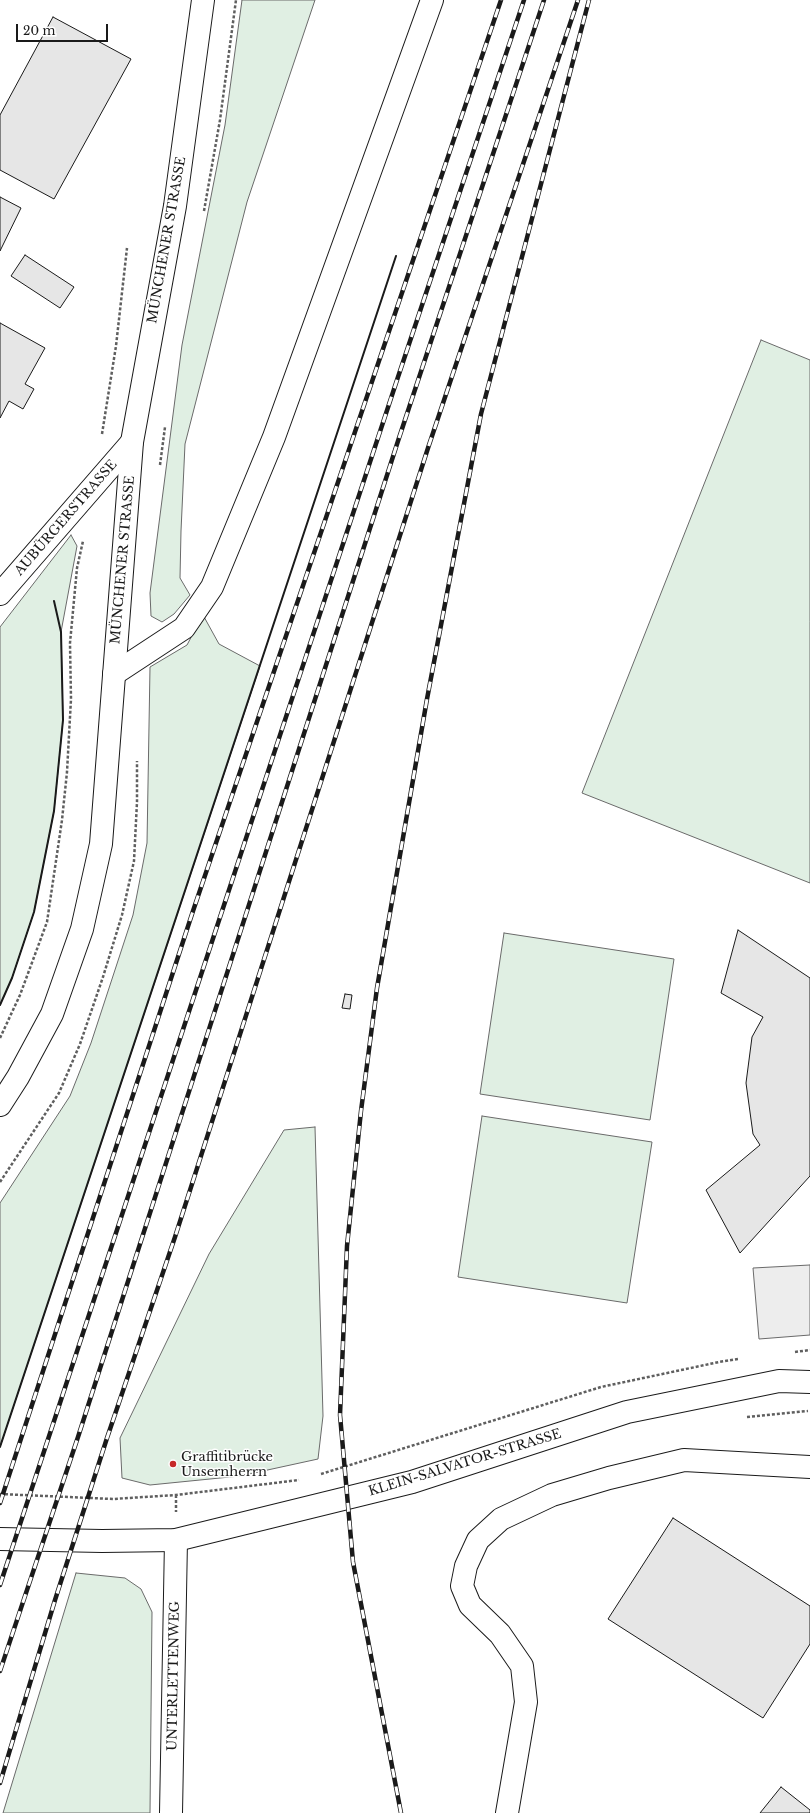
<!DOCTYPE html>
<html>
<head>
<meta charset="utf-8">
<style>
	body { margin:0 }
	#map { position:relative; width:810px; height:1813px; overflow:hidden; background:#fff; font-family:"Libre Baskerville",serif }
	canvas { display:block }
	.scale { position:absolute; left:16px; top:24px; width:92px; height:18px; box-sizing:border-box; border:2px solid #1a1a1a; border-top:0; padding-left:5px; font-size:12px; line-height:14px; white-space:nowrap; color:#1a1a1a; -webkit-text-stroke:3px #fff; paint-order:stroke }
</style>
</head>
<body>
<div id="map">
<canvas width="810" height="1813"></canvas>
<div class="scale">20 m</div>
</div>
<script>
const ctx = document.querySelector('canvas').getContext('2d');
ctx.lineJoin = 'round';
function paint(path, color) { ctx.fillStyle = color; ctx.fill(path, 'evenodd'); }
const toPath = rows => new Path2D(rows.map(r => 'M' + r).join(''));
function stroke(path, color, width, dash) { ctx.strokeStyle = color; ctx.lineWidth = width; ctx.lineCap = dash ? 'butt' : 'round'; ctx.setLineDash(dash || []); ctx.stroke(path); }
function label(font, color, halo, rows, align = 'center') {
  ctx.font = font + ' "Libre Baskerville",serif'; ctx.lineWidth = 3; ctx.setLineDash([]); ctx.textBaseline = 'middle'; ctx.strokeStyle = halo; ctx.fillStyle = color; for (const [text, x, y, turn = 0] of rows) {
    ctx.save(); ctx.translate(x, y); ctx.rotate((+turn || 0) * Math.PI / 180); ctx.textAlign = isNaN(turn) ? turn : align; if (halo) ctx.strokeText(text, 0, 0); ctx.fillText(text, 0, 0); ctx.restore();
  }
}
const green = toPath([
	[242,0,315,0,247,202,185,444,181,531,180,578,190,595,174,614,162,622,151,616,150,593,182,345,225,125,242,0],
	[761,340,810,360,810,883,582,793,761,340],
	[71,535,77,546,61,632,63,720,54,811,34,912,12,978,0,1005,0,627,71,535],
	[203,615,219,644,260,666,0,1447,0,1203,70,1096,91,1043,133,915,147,843,150,667,187,645,203,615],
	[504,933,674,959,650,1120,480,1094,504,933],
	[482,1116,652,1142,627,1303,458,1277,482,1116],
	[315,1127,323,1416,318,1459,240,1476,150,1485,122,1478,120,1438,209,1254,284,1130,315,1127],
	[76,1573,125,1578,141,1589,152,1612,150,1813,3,1813,76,1573]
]);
paint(green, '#e0efe3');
stroke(green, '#6a6a6a', 1);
const parking = toPath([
	[810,1265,810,1335,759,1339,753,1268,810,1265]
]);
paint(parking, '#ededed');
stroke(parking, '#6a6a6a', 1);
const building = toPath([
	[53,17,131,59,54,199,0,170,0,115,53,17],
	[0,197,21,208,0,251,0,197],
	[25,255,74,287,60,308,11,276,25,255],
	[0,323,45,348,25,384,34,389,23,409,9,401,0,418,0,323],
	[738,930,810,978,810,1176,740,1253,706,1190,760,1145,753,1134,746,1083,752,1037,763,1017,721,993,738,930],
	[345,994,352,995,350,1009,342,1008,345,994],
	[673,1518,810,1606,810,1644,763,1718,608,1619,673,1518],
	[781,1787,810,1810,810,1813,760,1813,781,1787]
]);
paint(building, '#e6e6e6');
stroke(building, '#1a1a1a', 1);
const minor = toPath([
	[0,594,132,442],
	[114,674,184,628,212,587,274,437,432,0],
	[171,1813,176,1540],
	[507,1813,526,1702,522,1666,500,1634,470,1605,462,1586,466,1566,478,1540,501,1519,552,1495,609,1478,684,1460,810,1467]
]);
const major = toPath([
	[0,1105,18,1077,52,1014,82,929,101,844,132,442,175,206,203,0],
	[0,1539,102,1541,176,1540,412,1482,627,1412,779,1381,810,1382]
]);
stroke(minor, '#1a1a1a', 24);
stroke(major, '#1a1a1a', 24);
stroke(toPath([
	[204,211,220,120,236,0],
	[102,434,116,346,127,248],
	[160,465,165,427],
	[0,1038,20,995,47,922,62,820,67,772,71,699,70,643,77,568,83,541],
	[0,1182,59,1093,80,1044,103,977,122,915,134,861,137,802,137,761],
	[795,1352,810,1350],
	[747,1417,808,1411],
	[321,1474,601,1387,719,1362,738,1359],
	[0,1494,113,1499,176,1495,299,1480],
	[176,1495,176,1512]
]), '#5f5f5f', 2.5, [3, 2]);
stroke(minor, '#fff', 22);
stroke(major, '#fff', 22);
const rail = toPath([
	[0,1503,193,911,501,0],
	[0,1585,398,377,524,0],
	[0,1671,78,1437,398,441,544,0],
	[0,1783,55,1600,107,1438,175,1237,428,448,578,0],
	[401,1813,353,1562,340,1415,347,1246,361,1111,377,988,427,699,481,414,589,0]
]);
stroke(rail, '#1a1a1a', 4.5);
stroke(rail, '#fff', 3, [9]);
stroke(toPath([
	[0,1005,12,978,34,912,54,811,63,720,61,632,54,601],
	[0,1447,396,256]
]), '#1a1a1a', 2);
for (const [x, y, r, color] of [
	[173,1464,4,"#c62828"]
]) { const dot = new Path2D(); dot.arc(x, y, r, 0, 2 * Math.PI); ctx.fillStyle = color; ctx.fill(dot); stroke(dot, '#fff', 1.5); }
label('13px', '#1a1a1a', '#fff', [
	["MÜNCHENER STRASSE",167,240,-80],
	["AUBÜRGERSTRASSE",66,518,-49],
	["MÜNCHENER STRASSE",123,560,-85],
	["KLEIN-SALVATOR-STRASSE",465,1463,-17],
	["UNTERLETTENWEG",174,1676,-89]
]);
label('13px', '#1a1a1a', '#fff', [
	["Graffitibrücke",181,1457],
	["Unsernherrn",181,1472]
], 'left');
</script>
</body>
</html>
